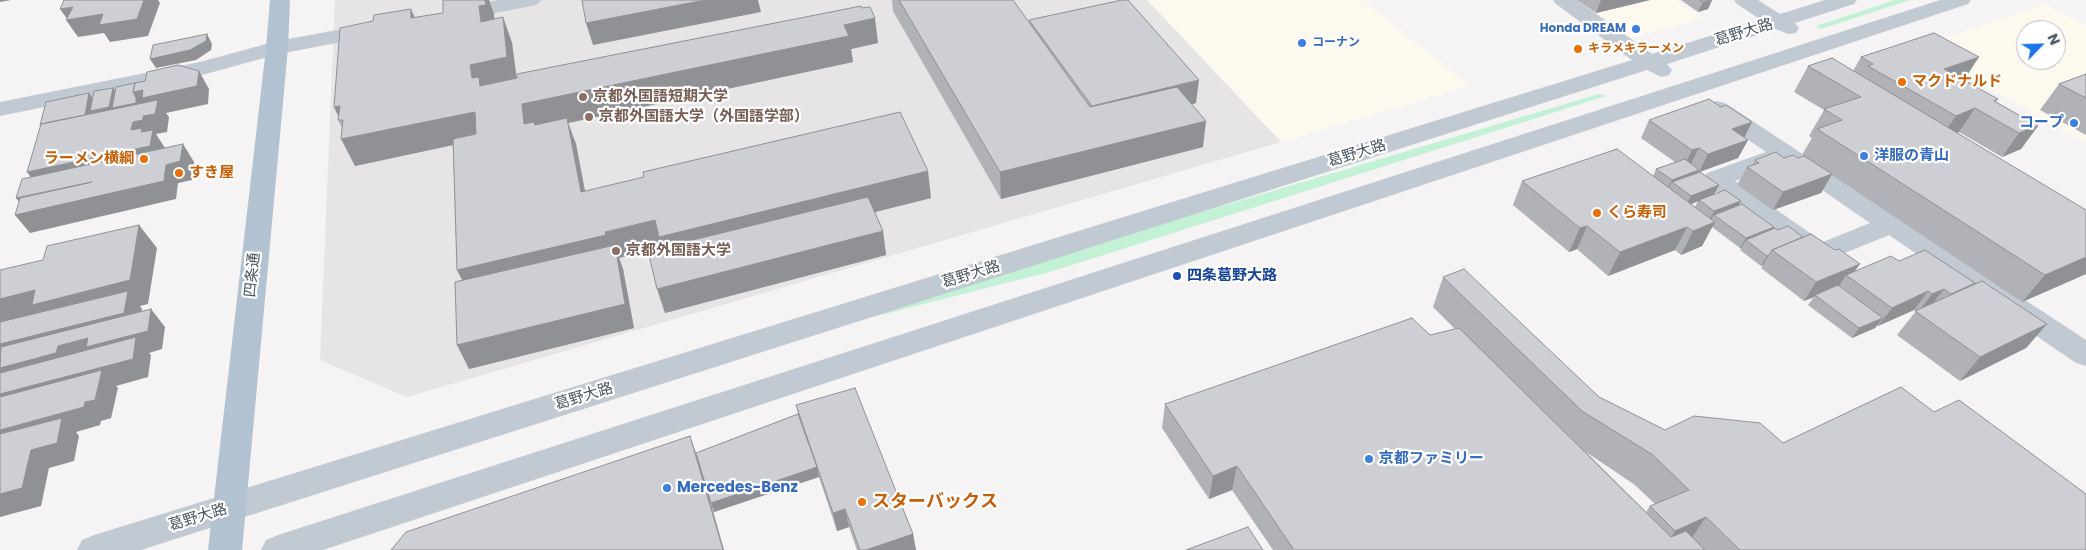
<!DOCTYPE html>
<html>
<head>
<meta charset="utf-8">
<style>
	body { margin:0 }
	#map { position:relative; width:2086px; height:550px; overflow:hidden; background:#f5f3f3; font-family:Poppins,sans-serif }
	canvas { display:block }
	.north { position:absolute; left:2016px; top:20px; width:50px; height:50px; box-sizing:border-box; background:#fff; border:1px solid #b7bbc0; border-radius:50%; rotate:66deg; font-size:14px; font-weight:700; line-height:20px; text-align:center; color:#4a5661 }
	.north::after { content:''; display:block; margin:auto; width:18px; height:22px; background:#1a73e8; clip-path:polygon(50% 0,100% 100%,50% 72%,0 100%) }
</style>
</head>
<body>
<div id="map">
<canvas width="2086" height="550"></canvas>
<div class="north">N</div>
</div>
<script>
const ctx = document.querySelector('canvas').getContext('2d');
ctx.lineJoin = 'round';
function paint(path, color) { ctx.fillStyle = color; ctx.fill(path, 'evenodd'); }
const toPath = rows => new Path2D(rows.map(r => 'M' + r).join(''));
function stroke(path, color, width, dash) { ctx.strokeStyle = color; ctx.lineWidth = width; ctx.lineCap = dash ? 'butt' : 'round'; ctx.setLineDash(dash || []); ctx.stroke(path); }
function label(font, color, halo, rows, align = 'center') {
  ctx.font = font + ' Poppins,"Noto Sans JP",sans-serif'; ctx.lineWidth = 4.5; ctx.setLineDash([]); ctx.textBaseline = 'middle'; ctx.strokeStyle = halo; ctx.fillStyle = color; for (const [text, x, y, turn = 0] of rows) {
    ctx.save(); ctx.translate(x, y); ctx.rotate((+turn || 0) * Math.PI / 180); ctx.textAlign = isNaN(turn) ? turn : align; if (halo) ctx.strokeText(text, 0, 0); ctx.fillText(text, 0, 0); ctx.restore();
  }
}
paint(toPath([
	[1147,0,1363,0,1470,86,1281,142],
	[1567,0,1676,0,1703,18,1624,40],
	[2044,4,2086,26,2086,143,1916,48],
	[2026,30,2056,30,2056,60,2026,60]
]), '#fdf9ef');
paint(toPath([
	[335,0,1147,0,1281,142,407,397,320,360]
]), '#e6e4e5');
paint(toPath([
	[1895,0,1910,0,1821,29,1816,26],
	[1599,94,1606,96,1053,271,795,337,798,332]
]), '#c3f1d5');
paint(toPath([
	[499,0,541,0,538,4,531,6,454,21,447,19,443,15,447,11,499,0],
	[1553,0,1577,0,1652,54,1761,20,1737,4,1734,0,1758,0,1780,14,1825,0,1857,0,1854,4,1795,23,1799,28,1796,33,1788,34,1776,29,1667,64,1672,70,1669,75,1661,77,1647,70,141,550,77,550,82,540,94,535,1632,60,1556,4,1553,0],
	[1940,0,1971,0,1968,4,323,550,261,550,266,540,278,535,1940,0],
	[375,23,383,24,386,29,383,34,279,54,202,75,0,116,0,102,200,62,277,41,375,23],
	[1717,101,1725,103,2086,340,2086,366,2076,363,1889,235,1830,259,1820,262,1810,259,1707,185,1703,179,1707,173,1766,152,1709,113,1705,108,1709,103,1717,101],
	[1783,163,1870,223,1823,242,1735,181,1783,163]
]), '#c1cad2');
paint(toPath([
	[270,0,290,0,288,48,242,550,208,550,266,48,270,0]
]), '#b3c2d1');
paint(toPath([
	[443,0,489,0,494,14,494,19,503,17,512,43,517,79,878,43,851,49,853,62,568,123,576,144,585,191,931,198,875,212,883,231,886,255,665,313,662,247,619,258,623,269,634,328,469,369,462,280,457,270,453,145,355,166,342,128,338,120,415,18,443,13],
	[892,0,899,0,1029,22,1029,20,1196,103,1192,104,1203,147,1001,199,893,11],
	[1577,0,1650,0,1596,13],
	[1681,0,1712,0,1708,9,1698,12],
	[1861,57,1963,80,1998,99,1996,102,2038,126,2021,149,2002,157,1959,132,1957,133,2086,274,2022,302,1832,175,1821,193,1773,210,1737,185,1747,167,1752,165,1755,160,1784,158,1798,158,1803,156,1802,155,1812,138,1809,136,1824,110,1794,92,1808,66,1853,71],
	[2086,74,2086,135,2040,110,2059,84],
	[1721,107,1752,122,1744,137,1748,140,1738,158,1700,172,1714,194,1741,201,1739,205,1774,227,1772,229,1778,230,1855,271,1899,261,1975,283,2047,324,2026,348,1960,381,1897,335,1916,311,1914,310,1878,326,1877,325,1875,328,1852,338,1808,305,1814,297,1804,301,1761,268,1763,265,1761,266,1740,250,1741,248,1740,248,1712,227,1702,246,1681,255,1675,250,1608,276,1577,249,1569,252,1513,205,1522,181,1653,176,1656,169,1675,162,1641,138,1649,120],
	[1698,201,1695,207,1691,204],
	[1443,277,1599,397,1665,430,1783,443,2086,550,1273,550,1232,490,1209,499,1162,428,1165,404,1430,335,1455,329,1433,307],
	[1586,452,1635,485,1655,504,1650,506,1646,512],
	[796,405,913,534,916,550,857,550,849,527,837,531,819,477,714,512,708,493,724,550,690,436,696,453,798,414]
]), '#b0b2b7');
paint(toPath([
	[0,0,11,0,0,2],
	[144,0,158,0,160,3,148,36,110,42,104,33,78,37,66,20,68,20,60,9,73,7],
	[485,0,489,0,494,14,495,30,481,22,479,6],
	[705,0,758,0,761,12,593,45,586,23],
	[1601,0,1650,0,1596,13],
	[1712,0,1708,9,1698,12,1703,2],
	[411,9,422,34,411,18],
	[503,17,512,43,517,83,483,105,472,78,470,65],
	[875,18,878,43,851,49,853,62,568,123,576,144,590,218,524,124,522,104,844,25],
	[207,34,212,44,211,50,196,60,156,68,150,59],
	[1979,57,1964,80,1944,69],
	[199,71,209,89,208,104,166,113,169,117,167,132,156,134,165,148,41,191,27,172,48,135,40,125,89,93,96,103,113,88,120,97],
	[1199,80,1196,103,1092,129,1092,106],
	[340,106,343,120,340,120,334,107],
	[1975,108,1959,132,1940,139,1956,116],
	[475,112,486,138,355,166,341,139],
	[1206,121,1203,147,1001,199,1000,172],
	[1752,122,1743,140,1732,129],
	[2038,126,2021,149,2002,157,2019,133],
	[1748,140,1738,158,1699,172,1708,154],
	[183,144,194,162,192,180,178,183,176,199,30,233,15,215,27,212,16,198,166,165],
	[1699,148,1690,166,1683,168,1692,150],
	[1699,170,1694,180,1672,182,1668,190,1667,190,1672,180],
	[928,171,931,198,668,264,662,247,619,258,623,269,634,328,469,369,457,345,471,297,457,270,655,220],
	[1832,174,1821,193,1773,210,1783,192],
	[1719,185,1714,195,1686,206,1691,196],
	[1741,201,1735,212,1714,215,1710,221,1709,221,1714,211],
	[1715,222,1702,246,1681,255,1693,231],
	[139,225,157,248,148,304,140,306,142,309,139,331,151,309,165,327,162,349,149,353,151,355,148,377,116,386,118,388,111,418,101,421,100,425,76,432,79,436,74,461,49,468,41,506,0,517,0,299],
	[1587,226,1577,249,1569,252,1580,228],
	[1687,227,1675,250,1608,276,1620,252],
	[1774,227,1768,237,1746,240,1741,248,1740,248,1746,238],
	[883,231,886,255,665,313,657,289],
	[1769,255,1763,265,1761,266,1767,256],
	[2086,257,2086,274,2022,302,2045,275],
	[1860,264,1850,278,1846,275,1839,286,1815,295,1814,297,1804,301,1816,282],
	[1944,289,1930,307,1918,312,1932,294],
	[1928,291,1914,310,1878,326,1892,308],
	[1883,318,1875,328,1852,338,1859,328],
	[2047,324,2026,348,1960,381,1980,357],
	[690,436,699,463,724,550,723,550],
	[1237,466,1232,490,1209,499,1213,476],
	[817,467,819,477,714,512,711,503],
	[845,509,849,527,837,531,833,513],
	[1706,517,1686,546,1663,550,1675,531],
	[913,534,916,550,866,550]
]), '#909195');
const building = toPath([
	[64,0,144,0,137,19,99,25,103,14,66,20,73,7,60,9,64,0],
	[443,0,485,0,486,5,479,6,481,22,503,17,507,57,470,65,472,78,479,77,480,86,517,78,517,74,861,6,862,8,870,7,875,18,844,25,849,36,522,104,524,124,534,122,535,125,567,118,581,192,644,177,643,172,900,112,928,171,659,237,655,220,605,232,606,235,457,270,453,139,476,134,475,112,341,139,343,120,338,120,340,106,334,107,340,28,373,21,374,15,411,9,411,18,443,13,443,0],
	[582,0,705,0,586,23,582,0],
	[899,0,1013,0,1090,107,1177,87,1206,121,1000,172,899,0],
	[1122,0,1128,0,1199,80,1092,106,1029,20,1122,0],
	[1699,0,1711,0,1703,2,1699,0],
	[1934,33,1979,57,1944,69,1998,99,1994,101,2038,126,2019,133,1975,108,1956,116,1868,66,1873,64,1861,57,1934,33],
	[207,34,206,41,190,50,150,59,153,45,207,34],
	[1832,58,2086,210,2086,257,2045,275,1817,129,1842,120,1824,109,1861,97,1808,66,1832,58],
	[178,65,199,71,197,86,142,98,143,90,133,92,135,83,145,81,147,72,178,65],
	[2086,74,2086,98,2059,84,2086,74],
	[135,83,133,92,136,98,136,103,112,108,116,87,135,83],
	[113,88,109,107,90,111,94,91,113,88],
	[89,93,85,115,41,124,40,125,46,102,89,93],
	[1709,99,1721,107,1726,105,1752,122,1732,129,1748,140,1708,154,1699,148,1692,150,1649,120,1709,99],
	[158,100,155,114,143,116,143,120,133,122,131,130,142,128,141,132,153,130,150,146,27,172,41,124,158,100],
	[183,144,180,161,166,165,164,181,15,215,20,198,92,182,16,198,22,179,183,144],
	[1617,149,1715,222,1693,231,1687,227,1620,252,1587,226,1580,228,1522,181,1617,149],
	[1776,152,1784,158,1793,155,1798,158,1804,156,1832,174,1783,192,1747,167,1759,163,1755,160,1776,152],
	[1685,159,1699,170,1672,180,1656,169,1685,159],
	[1700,172,1719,185,1691,196,1672,182,1700,172],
	[1725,190,1741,201,1714,211,1699,200,1725,190],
	[868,197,883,231,657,289,648,251,868,197],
	[1742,204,1774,227,1746,238,1714,215,1742,204],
	[139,225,130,280,32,305,35,290,0,299,0,270,43,260,47,246,139,225],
	[1788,226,1803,237,1772,250,1769,255,1767,256,1746,240,1775,228,1778,230,1788,226],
	[1811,234,1835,250,1839,249,1860,264,1816,282,1772,250,1811,234],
	[615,245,625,304,457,345,455,282,615,245],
	[1925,250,1975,283,1951,294,1944,289,1932,294,1928,291,1892,308,1846,275,1891,256,1899,261,1925,250],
	[1464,269,1599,397,1665,430,1694,416,1760,423,1783,443,1901,387,1934,412,1959,400,2086,494,2086,550,1740,550,1706,517,1675,531,1650,506,1689,490,1653,455,1582,411,1443,277,1464,269],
	[1982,281,2047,324,1980,357,1915,311,1982,281],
	[1838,285,1883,318,1859,328,1815,295,1838,285],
	[128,291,124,313,0,344,0,322,128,291],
	[151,309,148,331,86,347,88,338,58,346,56,353,0,368,1,347,151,309],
	[1412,318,1430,335,1459,328,1671,537,1686,531,1705,550,1294,550,1237,466,1213,476,1165,404,1412,318],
	[136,337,133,359,0,394,0,373,136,337],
	[102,370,95,400,85,402,84,407,0,430,0,397,102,370],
	[855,388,913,534,866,550,860,550,845,509,833,513,796,405,855,388],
	[798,414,817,467,711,503,696,453,798,414],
	[62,418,57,443,31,450,22,488,0,494,0,434,62,418],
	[690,436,723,550,391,550,406,532,690,436],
	[1248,527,1263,550,1186,550,1248,527]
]);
paint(building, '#cdcfd5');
stroke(building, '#909195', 1);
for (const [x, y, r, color] of [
	[1636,29,5,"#3f7fe0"],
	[1302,43,5,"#3f7fe0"],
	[1578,49,5,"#e8710a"],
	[1902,82,5,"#e8710a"],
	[583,97,5,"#8d6e63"],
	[589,117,5,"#8d6e63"],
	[2074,123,5,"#3f7fe0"],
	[1864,156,5,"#3f7fe0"],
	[144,159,5,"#e8710a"],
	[179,173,5,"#e8710a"],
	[1597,213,5,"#e8710a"],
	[616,251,5,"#8d6e63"],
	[1177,276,5,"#1a4fb4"],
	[1369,459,5,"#3f7fe0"],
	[667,488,5,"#3f7fe0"],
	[862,502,5,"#e8710a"]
]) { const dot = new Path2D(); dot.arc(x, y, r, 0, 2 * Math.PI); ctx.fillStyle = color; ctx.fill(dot); stroke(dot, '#fff', 2); }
label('bold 12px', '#366cbe', '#fff', [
	["Honda DREAM",1626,29],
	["コーナン",1312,43,"left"]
], 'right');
label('bold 12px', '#c56008', '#fff', [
	["キラメキラーメン",1588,49]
], 'left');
label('15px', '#4a5661', '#fff', [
	["葛野大路",1744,33,-17],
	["葛野大路",1357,154,-17],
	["四条通",253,275,-84],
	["葛野大路",971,275,-17],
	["葛野大路",584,397,-17],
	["葛野大路",198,518,-17]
]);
label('bold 15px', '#c56008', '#fff', [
	["マクドナルド",1912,82],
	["ラーメン横綱",134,159,"right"],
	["すき屋",189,173],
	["くら寿司",1607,213]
], 'left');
label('bold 15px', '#785e54', '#fff', [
	["京都外国語短期大学",593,97],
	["京都外国語大学（外国語学部）",599,117],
	["京都外国語大学",626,251]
], 'left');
label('bold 15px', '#366cbe', '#fff', [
	["コープ",2064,123,"right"],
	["洋服の青山",1874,156],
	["京都ファミリー",1379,459],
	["Mercedes-Benz",677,488]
], 'left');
label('bold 15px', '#164399', '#fff', [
	["四条葛野大路",1187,276]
], 'left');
label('bold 18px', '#c56008', '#fff', [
	["スターバックス",872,502]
], 'left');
</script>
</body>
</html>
